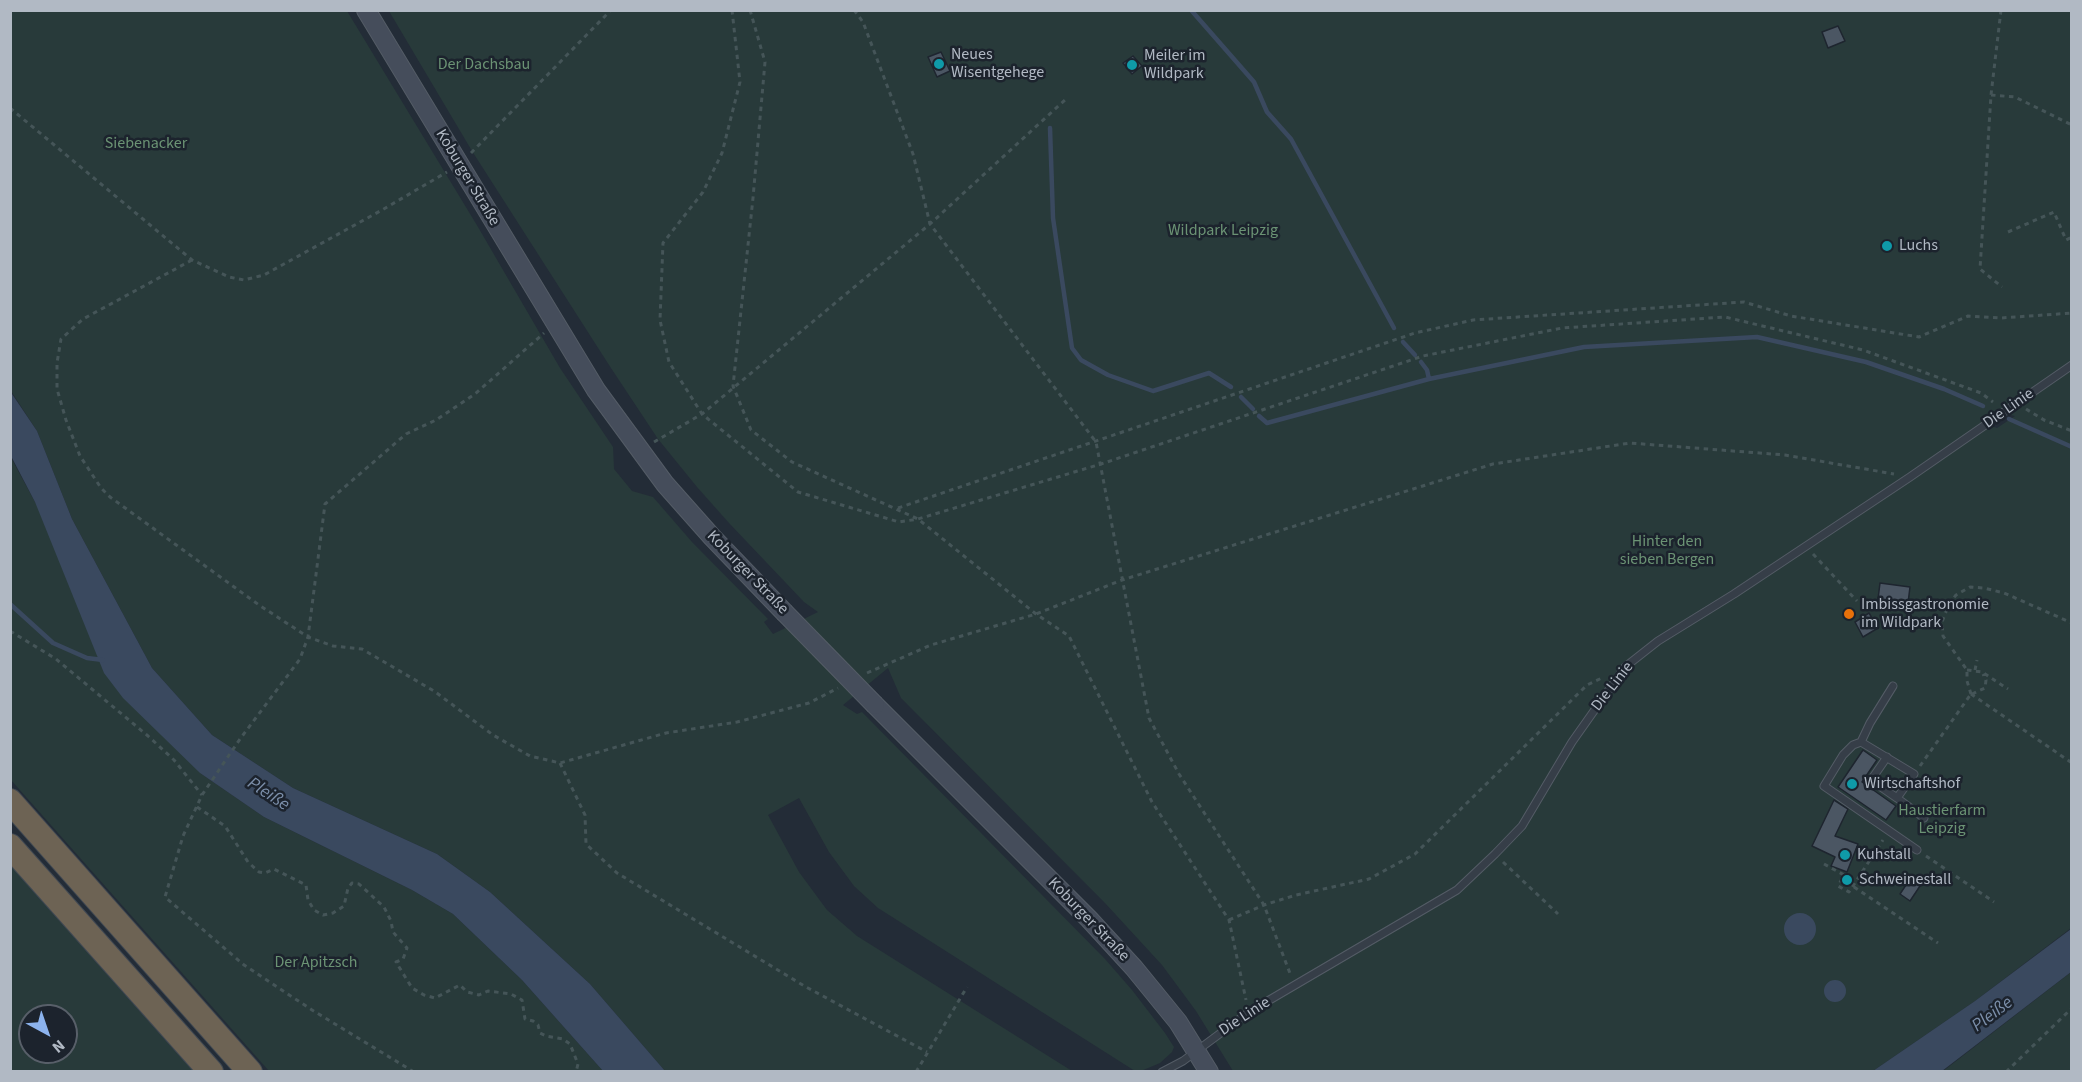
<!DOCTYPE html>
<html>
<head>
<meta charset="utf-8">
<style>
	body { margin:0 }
	#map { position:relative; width:2082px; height:1082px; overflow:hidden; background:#232c37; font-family:"Source Sans 3",sans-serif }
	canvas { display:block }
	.frame { position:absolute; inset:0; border:12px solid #b1b9c4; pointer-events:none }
	.north { position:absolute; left:18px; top:1004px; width:60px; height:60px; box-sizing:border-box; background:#1c232d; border:2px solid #585f69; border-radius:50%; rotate:140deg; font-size:16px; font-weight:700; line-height:24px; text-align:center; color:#b1b9c4 }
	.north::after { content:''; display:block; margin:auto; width:21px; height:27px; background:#8cb3ee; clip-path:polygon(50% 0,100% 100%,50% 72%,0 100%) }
</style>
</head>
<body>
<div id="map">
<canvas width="2082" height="1082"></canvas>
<div class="frame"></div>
<div class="north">N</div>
</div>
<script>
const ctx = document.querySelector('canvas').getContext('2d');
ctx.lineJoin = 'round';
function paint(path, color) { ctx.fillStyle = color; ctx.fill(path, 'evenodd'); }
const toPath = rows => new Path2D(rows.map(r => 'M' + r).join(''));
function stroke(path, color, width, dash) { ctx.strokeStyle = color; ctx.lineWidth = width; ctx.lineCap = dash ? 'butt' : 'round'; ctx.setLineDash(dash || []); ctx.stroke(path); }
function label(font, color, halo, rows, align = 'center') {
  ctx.font = font + ' "Source Sans 3",sans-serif'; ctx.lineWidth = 5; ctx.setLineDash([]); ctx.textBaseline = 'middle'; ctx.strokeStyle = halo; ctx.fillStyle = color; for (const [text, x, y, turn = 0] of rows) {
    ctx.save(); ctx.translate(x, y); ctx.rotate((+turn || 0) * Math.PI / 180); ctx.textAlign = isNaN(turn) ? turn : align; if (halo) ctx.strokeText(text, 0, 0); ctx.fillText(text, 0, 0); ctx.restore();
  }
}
paint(toPath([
	[10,11,347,11,478,227,560,368,613,447,614,469,632,491,653,497,692,542,768,619,764,622,773,634,818,612,804,602,729,523,697,487,658,439,609,365,472,151,389,11,2071,11,2071,928,1975,1001,1873,1071,1233,1071,1196,1011,1162,965,1105,903,901,698,888,668,843,705,857,714,862,712,1105,959,1132,990,1165,1033,1174,1047,1172,1052,1160,1063,1141,1071,1135,1071,878,908,854,886,829,852,799,798,768,815,799,872,827,910,857,936,1072,1071,665,1071,590,984,490,892,437,854,293,788,212,735,152,668,72,519,37,431,11,391],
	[1994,411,2015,416,1997,428,1980,421],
	[10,456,35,502,200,773,264,817,412,890,453,914,522,980,603,1071,269,1071,11,780],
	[11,866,159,1033,193,1071,11,1071],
	[30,1016,66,1016,66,1052,30,1052],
	[2071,972,2071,1071,1942,1072,2070,973]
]), '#283a3a');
paint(toPath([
	[10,391,37,431,72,519,152,668,212,735,293,788,437,854,490,892,590,984,665,1071,603,1071,522,980,453,914,412,890,264,817,200,773,123,698,104,673,35,502,11,456],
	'1784 929a16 16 0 1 1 32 0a16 16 0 1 1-32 0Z',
	[2071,929,2071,972,1942,1071,1873,1071,1975,1001],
	'1824 991a11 11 0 1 1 22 0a11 11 0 1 1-22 0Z'
]), '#3a495f');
stroke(toPath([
	[1191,10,1254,82,1267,112,1291,139,1394,328],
	[1050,128,1053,218,1072,348,1081,360,1108,375,1153,391,1209,373,1231,387],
	[1403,342,1415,355],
	[1421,362,1427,370,1429,379],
	[1241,397,1253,409],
	[1259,416,1267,423,1429,379,1584,347,1757,337,1866,362,1944,389,1983,406],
	[2009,419,2072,447],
	[10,604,53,643,87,658,103,660]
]), '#3a495f', 4.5);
const building = toPath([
	[1838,26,1845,41,1828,48,1822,32,1838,26],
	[941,52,950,71,937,77,928,57,941,52],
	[1133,56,1142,66,1132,74,1123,63,1133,56],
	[1880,583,1910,587,1908,603,1878,599,1880,583],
	[1869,613,1878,628,1863,637,1855,622,1869,613],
	[1863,750,1877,760,1862,782,1896,806,1886,820,1838,787,1863,750],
	[1834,800,1848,809,1835,836,1858,844,1847,872,1831,866,1835,857,1812,846,1834,800],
	[1910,879,1920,886,1910,901,1900,894,1910,879]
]);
paint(building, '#4b5663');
stroke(building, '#1e252f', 1.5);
const lane = toPath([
	[1861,742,1853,745,1843,755,1824,786,1917,850],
	[1861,742,1914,774,1897,798,1924,818],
	[1861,742,1870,723,1893,686],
	[1887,757,1871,780,1897,798],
	[1162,1072,1183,1061,1249,1012,1457,890,1495,854,1522,826,1572,742,1625,667,1658,641,1734,594,1910,477,2072,365]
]);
const secondary = toPath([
	[366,10,596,390,665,484,712,537,784,612],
	[875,705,1089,919,1134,968,1178,1022,1209,1072]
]);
const highway = toPath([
	[10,801,250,1072],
	[10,846,211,1072]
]);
stroke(lane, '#545c66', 9);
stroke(secondary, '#545c66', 20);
stroke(highway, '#414953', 26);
stroke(toPath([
	[732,10,740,82,722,153,703,192,663,243,660,320,669,362,702,414,798,492,899,522,918,519,1101,464,1423,356,1562,328,1725,317,1863,350,1981,393,1993,402],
	[750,10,765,62,753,198,733,386,751,430,792,462,918,519,1036,614,1069,636,1152,802,1229,920,1246,1000],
	[854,10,863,22,913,154,930,224,1096,442,1149,718,1179,774,1264,905,1291,976],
	[2001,10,1991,95,1980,269,2002,287],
	[1991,95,2015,97,2072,125],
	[10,108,192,260,229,277,244,280,264,275,382,210,447,172],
	[471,153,611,10],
	[2008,232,2054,212,2066,240,2072,237],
	[192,260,83,319,61,339,57,363,57,389,66,420,80,456,101,488,110,497,259,605,308,637,333,646,362,649,434,691,493,735,530,756,560,763,666,733,737,722,809,703,838,688],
	[2026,409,2044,420,2072,431],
	[654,442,702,414,930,224,1066,99],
	[898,508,1415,333,1473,320,1744,302,1791,316,1919,337,1968,316,2001,318,2072,313],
	[1813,554,1857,601],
	[10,631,56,659,148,736,174,760,202,795],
	[1967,670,1982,672,2008,689],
	[1975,670,1977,660],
	[867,673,931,645,1036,614,1122,580,1493,464,1630,443,1785,455,1894,474],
	[1971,694,1967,681,1967,670,1943,636,1942,622,1949,604,1956,595,1970,587,1984,588,2004,593,2072,623],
	[1971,694,2072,763],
	[1972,694,1985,688,1986,680,1983,674],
	[560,763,585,815,586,844,617,873,806,987,927,1052],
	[1920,766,1971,694],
	[197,807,225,826,248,862,259,872,265,873,274,869,306,885,308,900,314,910,323,915,333,913,344,906,348,888,352,883,359,884,384,907,391,921,393,932,407,948,403,959,396,962,412,988,424,995,435,998,460,985,467,992,479,995,488,991,511,994,522,1000,525,1019,533,1021,538,1025,540,1033,546,1036,563,1039,570,1044,578,1064,576,1072],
	[1926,856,1994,902],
	[1503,862,1558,914],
	[1824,864,1844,875,1838,886,1849,892,1883,840],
	[1854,887,1938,943],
	[1229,920,1264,905,1296,895,1369,879,1415,854,1587,685,1604,677],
	[414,1072,312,1010,244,965,165,897,183,836,202,795,240,739,300,659,308,637,325,504,406,434,436,420,475,394,544,333],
	[916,1072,967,987],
	[2006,1072,2072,1008]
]), '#455558', 3, [4.5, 4.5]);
stroke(lane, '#363e48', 7);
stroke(secondary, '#454d5b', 18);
stroke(highway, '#6d6354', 24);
const secondaryBridge = toPath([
	[784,612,875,705]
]);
stroke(secondaryBridge, '#545c66', 20, []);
stroke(secondaryBridge, '#454d5b', 18);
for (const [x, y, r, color] of [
	[939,64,6,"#0f9aa8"],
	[1132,65,6,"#0f9aa8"],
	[1887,246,6,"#0f9aa8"],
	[1849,614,6,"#e8710a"],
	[1852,784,6,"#0f9aa8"],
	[1845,855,6,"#0f9aa8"],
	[1847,880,6,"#0f9aa8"]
]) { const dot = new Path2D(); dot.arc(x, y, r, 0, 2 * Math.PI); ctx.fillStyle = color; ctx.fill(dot); stroke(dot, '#1c232d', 2); }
label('16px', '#b1b9c4', '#1c232d', [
	["Neues",951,55],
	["Wisentgehege",951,73],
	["Meiler im",1144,56],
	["Wildpark",1144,74],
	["Luchs",1899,246],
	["Imbissgastronomie",1861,605],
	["im Wildpark",1861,623],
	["Wirtschaftshof",1864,784],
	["Kuhstall",1857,855],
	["Schweinestall",1859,880]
], 'left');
label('16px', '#6b9374', '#1c232d', [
	["Der Dachsbau",484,65],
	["Siebenacker",146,144],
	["Wildpark Leipzig",1223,231],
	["Hinter den",1667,542],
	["sieben Bergen",1667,560],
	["Haustierfarm",1942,811],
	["Leipzig",1942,829],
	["Der Apitzsch",316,963]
]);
label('16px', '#b1b9c4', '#1c232d', [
	["Koburger Straße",467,178,59],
	["Die Linie",2009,409,-35],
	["Koburger Straße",747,573,46],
	["Die Linie",1613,687,-52],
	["Koburger Straße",1088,920,46],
	["Die Linie",1245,1017,-33]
]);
label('italic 18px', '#7c8faa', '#1c232d', [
	["Pleiße",268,795,33],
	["Pleiße",1993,1015,-37]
]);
</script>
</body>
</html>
